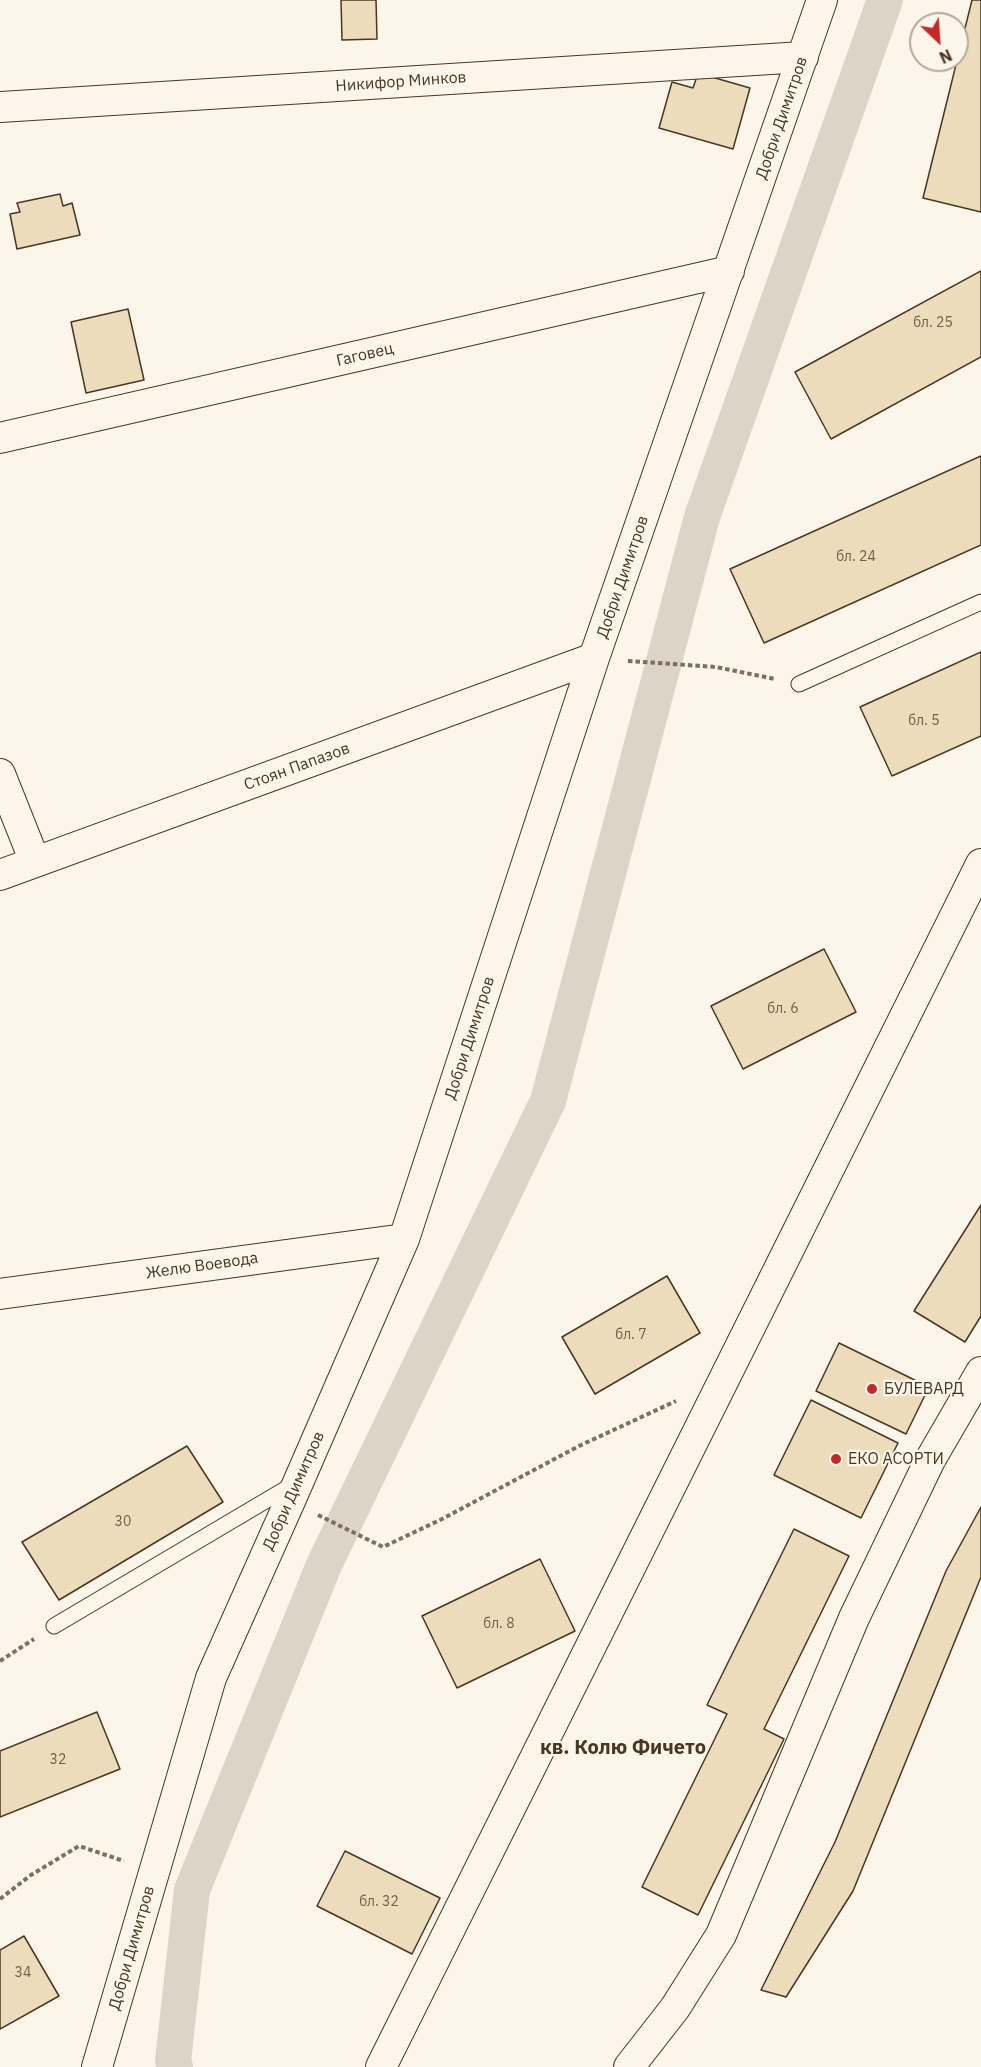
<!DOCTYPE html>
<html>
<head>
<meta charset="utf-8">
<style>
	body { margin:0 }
	#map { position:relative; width:981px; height:2067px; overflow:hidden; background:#fbf6e9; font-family:"IBM Plex Sans",sans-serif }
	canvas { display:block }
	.north { position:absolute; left:909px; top:12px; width:60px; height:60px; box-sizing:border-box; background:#fbf6e9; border:2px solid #b4a999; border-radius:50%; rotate:155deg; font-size:16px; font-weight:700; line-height:24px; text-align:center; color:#4a3520 }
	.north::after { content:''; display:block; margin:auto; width:21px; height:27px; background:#c62828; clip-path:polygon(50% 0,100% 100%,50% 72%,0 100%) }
</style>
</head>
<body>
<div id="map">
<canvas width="981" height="2067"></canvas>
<div class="north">N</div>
</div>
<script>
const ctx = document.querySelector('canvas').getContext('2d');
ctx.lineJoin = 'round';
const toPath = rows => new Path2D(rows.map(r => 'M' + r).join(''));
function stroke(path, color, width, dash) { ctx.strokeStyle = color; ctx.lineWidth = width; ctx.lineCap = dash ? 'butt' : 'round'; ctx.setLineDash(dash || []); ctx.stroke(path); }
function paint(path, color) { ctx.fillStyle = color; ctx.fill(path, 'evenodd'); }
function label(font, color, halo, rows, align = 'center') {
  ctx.font = font + ' "IBM Plex Sans",sans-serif'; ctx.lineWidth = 4.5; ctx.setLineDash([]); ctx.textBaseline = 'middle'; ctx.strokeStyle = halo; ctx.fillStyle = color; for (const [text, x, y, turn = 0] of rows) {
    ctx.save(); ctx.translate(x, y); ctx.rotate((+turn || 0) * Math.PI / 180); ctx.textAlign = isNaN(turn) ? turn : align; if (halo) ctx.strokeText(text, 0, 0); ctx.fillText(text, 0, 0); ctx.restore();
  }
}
stroke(toPath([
	[175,2067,173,2061,192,1890,324,1565,548,1101,702,517,885,0]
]), '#dcd4c6', 36);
const building = toPath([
	[341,0,376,0,377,39,342,40,341,0],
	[972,0,981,0,981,212,923,198,972,0],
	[698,73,750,88,733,149,659,128,672,82,693,88,698,73],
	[60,194,63,206,72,203,80,235,17,249,10,214,20,212,17,203,60,194],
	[981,271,981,357,831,439,795,372,981,271],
	[128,309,144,380,86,393,71,322,128,309],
	[981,456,981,545,764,643,730,569,981,456],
	[981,652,981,736,892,776,860,707,981,652],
	[824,949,856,1012,743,1069,711,1006,824,949],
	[981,1205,981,1316,965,1342,914,1311,981,1205],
	[667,1276,700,1333,595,1394,562,1337,667,1276],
	[839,1343,929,1387,906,1434,816,1391,839,1343],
	[811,1400,898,1443,861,1518,774,1475,811,1400],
	[187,1446,223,1502,59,1600,22,1542,187,1446],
	[981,1507,981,1577,853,1891,786,1997,761,1990,835,1842,946,1571,981,1507],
	[794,1529,849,1556,764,1729,784,1739,698,1915,642,1887,727,1714,707,1705,794,1529],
	[540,1559,575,1631,457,1688,422,1616,540,1559],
	[97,1712,120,1769,0,1817,0,1751,97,1712],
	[345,1851,440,1898,412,1954,317,1906,345,1851],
	[24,1936,59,1996,0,2029,0,1950,24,1936]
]);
paint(building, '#ecdcbc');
stroke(building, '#4a3520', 1.5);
const lane = toPath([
	[799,684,981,602],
	[54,1626,294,1484]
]);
const street = toPath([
	[0,107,803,57],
	[0,438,729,271],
	[0,774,35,862],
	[0,875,594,658],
	[0,1294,404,1239],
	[97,2067,211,1678,290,1501,404,1239,594,658,822,0],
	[381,2067,981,864],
	[629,2067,675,2008,721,1935,854,1618,930,1460,981,1372]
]);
stroke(lane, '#4a3520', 17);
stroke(street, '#4a3520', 32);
stroke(toPath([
	[628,661,716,667,775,679],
	[318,1515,383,1547,442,1519,579,1446,676,1401],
	[0,1661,34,1639],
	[0,1899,31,1875,79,1846,124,1861]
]), '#7f6f5c', 4, [4.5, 3]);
stroke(lane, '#fbf6e9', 15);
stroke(street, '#fbf6e9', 30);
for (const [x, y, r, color] of [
	[872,1389,6,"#c62828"],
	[836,1459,6,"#c62828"]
]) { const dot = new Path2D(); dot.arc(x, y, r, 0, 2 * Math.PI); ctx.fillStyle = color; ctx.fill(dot); stroke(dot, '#fbf6e9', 2); }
label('14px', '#725f47', null, [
	["бл. 25",933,323],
	["бл. 24",856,557],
	["бл. 5",924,721],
	["бл. 6",783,1009],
	["бл. 7",631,1335],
	["30",123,1522],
	["бл. 8",499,1624],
	["32",58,1760],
	["бл. 32",379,1902],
	["34",23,1973]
]);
label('16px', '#4a3520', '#fbf6e9', [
	["Никифор Минков",401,82,-4],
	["Добри Димитров",782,118,-71],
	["Гаговец",365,355,-13],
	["Добри Димитров",623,577,-71],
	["Стоян Папазов",297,767,-20],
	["Добри Димитров",470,1038,-72],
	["Желю Воевода",202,1266,-8],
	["Добри Димитров",294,1491,-66],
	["Добри Димитров",132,1948,-74]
]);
label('16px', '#4a3520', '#fbf6e9', [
	["БУЛЕВАРД",884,1389],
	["ЕКО АСОРТИ",848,1459]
], 'left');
label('bold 20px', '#4a3520', '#fbf6e9', [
	["кв. Колю Фичето",623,1748]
]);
</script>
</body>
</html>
